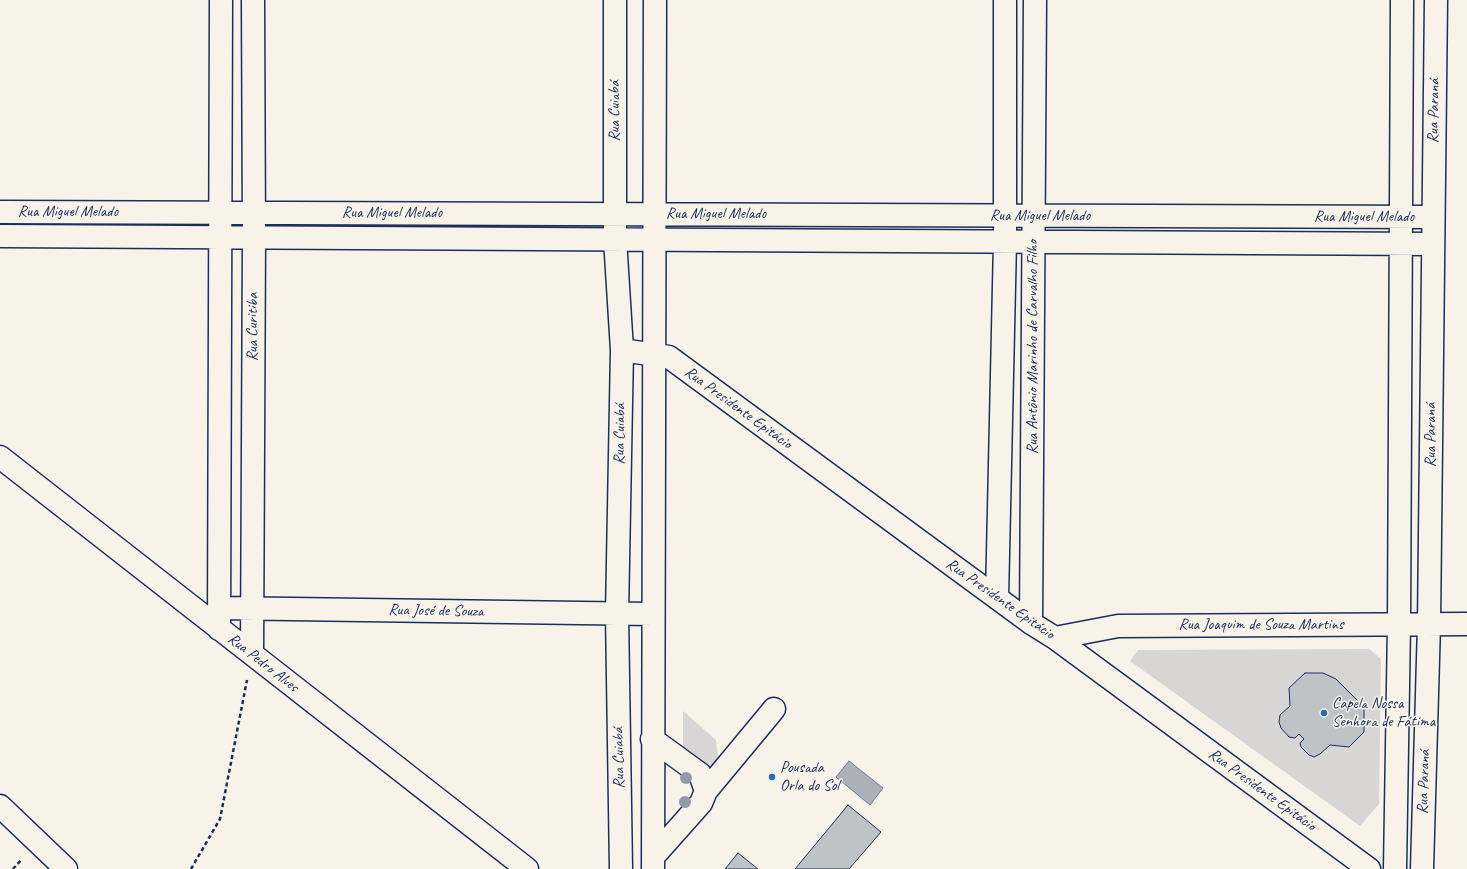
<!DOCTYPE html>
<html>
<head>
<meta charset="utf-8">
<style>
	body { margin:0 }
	canvas { display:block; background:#f7f3e8 }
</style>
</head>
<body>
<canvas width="1467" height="869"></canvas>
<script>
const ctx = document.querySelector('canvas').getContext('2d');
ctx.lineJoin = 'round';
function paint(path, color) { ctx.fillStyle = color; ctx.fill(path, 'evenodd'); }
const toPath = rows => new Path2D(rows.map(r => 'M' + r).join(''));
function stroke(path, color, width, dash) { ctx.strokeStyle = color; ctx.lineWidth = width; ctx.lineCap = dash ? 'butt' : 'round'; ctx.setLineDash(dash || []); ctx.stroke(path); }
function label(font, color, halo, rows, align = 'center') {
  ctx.font = font + ' Caveat,sans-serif'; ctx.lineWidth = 3; ctx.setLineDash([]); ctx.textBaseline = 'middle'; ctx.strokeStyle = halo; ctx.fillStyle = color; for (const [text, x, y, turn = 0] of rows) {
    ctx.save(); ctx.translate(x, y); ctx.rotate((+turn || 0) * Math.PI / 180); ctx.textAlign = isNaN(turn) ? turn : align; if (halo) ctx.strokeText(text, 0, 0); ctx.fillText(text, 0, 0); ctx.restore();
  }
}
paint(toPath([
	[1369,649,1381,659,1379,804,1360,826,1130,661,1138,650],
	[683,711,716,740,718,758,709,770,683,747]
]), '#d7d6d4');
const water = toPath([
	[849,761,883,788,870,805,836,777,849,761]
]);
paint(water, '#acb0b9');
stroke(water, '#727c95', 1);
const building = toPath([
	[1305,673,1323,673,1336,679,1358,701,1364,710,1364,732,1349,747,1330,745,1320,754,1314,757,1309,755,1301,747,1300,743,1304,739,1299,734,1295,738,1289,737,1281,728,1279,722,1280,715,1290,706,1289,688,1305,673],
	[848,805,881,832,849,869,795,869,848,805],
	[738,853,758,869,725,869,738,853]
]);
paint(building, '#c0c3c5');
stroke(building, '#1b2f5e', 1);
const minor = toPath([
	[615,0,615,239,622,350,617,614,621,869],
	[0,212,1433,217],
	[0,236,1432,244],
	[622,350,669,357,997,598,1031,623,1055,638,1369,869],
	[0,457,527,869],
	[997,598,1005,241,1005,0],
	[219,608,653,614],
	[1031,623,1035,0],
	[219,629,221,0],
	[1055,638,1118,626,1467,624],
	[252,654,254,237,253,0],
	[652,739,700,774,706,791,701,803,653,857],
	[706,791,774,709],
	[0,806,66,869],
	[653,869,655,0],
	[1395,869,1399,624,1402,0],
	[1422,869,1429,624,1436,0]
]);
stroke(minor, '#1b2f5e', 25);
stroke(toPath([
	[13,869,22,859],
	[191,869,220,819,247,680]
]), '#1b2f5e', 2.5, [4, 3]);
stroke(minor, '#f7f3e8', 22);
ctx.fillStyle = '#9399a9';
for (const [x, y] of [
	[686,778],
	[685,802]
]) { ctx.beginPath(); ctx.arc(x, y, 6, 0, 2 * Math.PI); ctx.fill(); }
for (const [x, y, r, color] of [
	[1324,713,4,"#1f6fb2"],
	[772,777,4,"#1f6fb2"]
]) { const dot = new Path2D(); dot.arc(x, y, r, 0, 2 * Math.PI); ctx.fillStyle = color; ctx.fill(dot); stroke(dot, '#f7f3e8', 1.5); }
label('16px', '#1b2f5e', '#f7f3e8', [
	["Rua Cuiabá",615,111,-90],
	["Rua Paraná",1434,111,-89],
	["Rua Miguel Melado",68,212],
	["Rua Miguel Melado",392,213],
	["Rua Miguel Melado",716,214],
	["Rua Miguel Melado",1040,216],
	["Rua Miguel Melado",1364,217],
	["Rua Curitiba",253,327,-90],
	["Rua Antônio Marinho de Carvalho Filho",1033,347,-90],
	["Rua Presidente Epitácio",738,408,36],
	["Rua Cuiabá",620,434,-89],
	["Rua Paraná",1431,435,-90],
	["Rua Presidente Epitácio",1000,599,35],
	["Rua José de Souza",436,611,1],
	["Rua Joaquim de Souza Martins",1261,625],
	["Rua Pedro Alves",263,663,38],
	["Rua Cuiabá",619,758,-91],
	["Rua Paraná",1424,782,-88],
	["Rua Presidente Epitácio",1262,790,36]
]);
label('16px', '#1b2f5e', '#f7f3e8', [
	["Capela Nossa",1332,704],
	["Senhora de Fátima",1332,722],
	["Pousada",780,768],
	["Orla do Sol",780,786]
], 'left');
</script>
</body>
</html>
